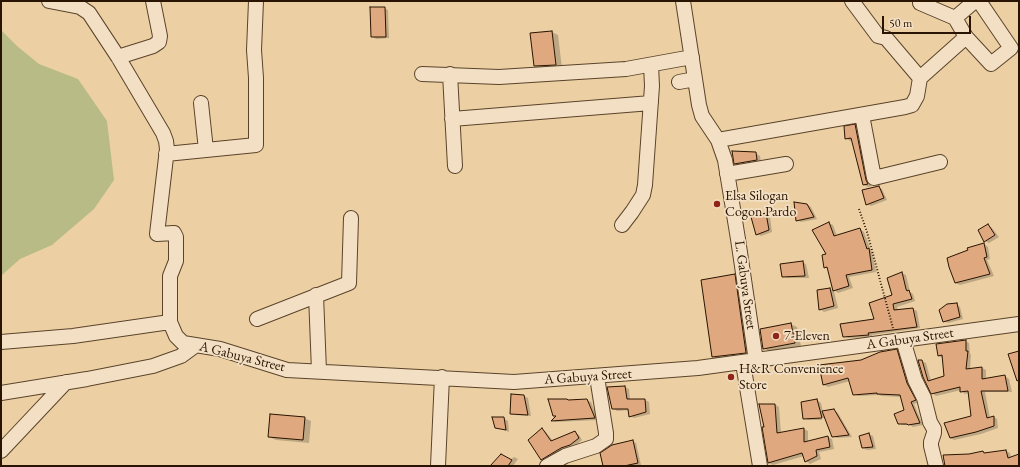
<!DOCTYPE html>
<html>
<head>
<meta charset="utf-8">
<style>
	body { margin:0 }
	#map { position:relative; width:1020px; height:467px; overflow:hidden; background:#ecd0a4; font-family:"EB Garamond",serif }
	canvas { display:block }
	.frame { position:absolute; inset:0; border:2px solid #291401; pointer-events:none }
	.scale { position:absolute; left:882px; top:16px; width:89px; height:18px; box-sizing:border-box; border:2px solid #291401; border-top:0; padding-left:5px; font-size:12px; line-height:14px; white-space:nowrap; color:#291401; -webkit-text-stroke:3px #f3e0c4; paint-order:stroke }
</style>
</head>
<body>
<div id="map">
<canvas width="1020" height="467"></canvas>
<div class="frame"></div>
<div class="scale">50 m</div>
</div>
<script>
const ctx = document.querySelector('canvas').getContext('2d');
ctx.lineJoin = 'round';
function paint(path, color) { ctx.fillStyle = color; ctx.fill(path, 'evenodd'); }
const toPath = rows => new Path2D(rows.map(r => 'M' + r).join(''));
function stroke(path, color, width, dash) { ctx.strokeStyle = color; ctx.lineWidth = width; ctx.lineCap = dash ? 'butt' : 'round'; ctx.setLineDash(dash || []); ctx.stroke(path); }
function label(font, color, halo, rows, align = 'center') {
  ctx.font = font + ' "EB Garamond",serif'; ctx.lineWidth = 3.5; ctx.setLineDash([]); ctx.textBaseline = 'middle'; ctx.strokeStyle = halo; ctx.fillStyle = color; for (const [text, x, y, turn = 0] of rows) {
    ctx.save(); ctx.translate(x, y); ctx.rotate((+turn || 0) * Math.PI / 180); ctx.textAlign = isNaN(turn) ? turn : align; if (halo) ctx.strokeText(text, 0, 0); ctx.fillText(text, 0, 0); ctx.restore();
  }
}
paint(toPath([
	[1,30,17,46,39,64,78,79,107,121,114,180,94,209,52,245,20,259,1,276]
]), '#b8bb86');
paint(toPath([
	[384,8,388,10,389,38,376,39,372,36],
	[552,32,558,35,562,68,541,69,535,66,532,34],
	[855,125,859,128,869,183,872,186,868,187,864,185,853,140,850,141,846,138],
	[755,153,760,156,761,162,739,166,735,164],
	[878,187,882,189,887,200,871,206,867,204],
	[807,204,811,207,817,219,801,222,797,220],
	[766,214,770,217,772,232,761,236,757,234],
	[829,223,833,225,837,236,860,229,864,232,871,251,872,252,876,272,849,277,853,288,838,293,834,290,829,270,825,267,827,255],
	[988,225,992,228,999,237,989,243,985,241],
	[984,244,988,247,990,259,987,260,994,276,960,285,955,283],
	[802,262,806,264,809,278,787,278,783,276],
	[902,273,906,275,910,292,913,294,915,301,897,307,898,310,913,309,917,311,920,328,872,335,872,337,848,338,844,336,876,320,894,296],
	[734,275,743,280,754,357,722,362,713,357],
	[830,289,834,291,838,308,824,312,820,309],
	[956,304,960,307,963,319,948,323,944,321],
	[791,324,797,327,801,346,770,352,764,348],
	[965,341,969,343,970,354,971,355,970,370,982,368,986,370,986,380,1005,376,1009,379,1012,392,985,392,990,418,994,417,997,419,998,428,981,434,954,440,950,438,972,417,969,393,965,394,961,391,961,390,936,396,932,393,924,376,922,361,926,363,931,381,945,377,943,358,939,356],
	[897,350,901,353,919,402,914,404,923,425,913,427,910,425,903,425,898,423,905,411,901,397,882,396,879,395,858,396,854,394,850,381,828,387,824,385,861,360],
	[625,387,629,389,630,400,645,400,649,402,650,414,634,418,630,416,630,410,617,411,613,408],
	[524,396,528,398,531,416,515,415,511,413],
	[587,400,591,402,598,420,556,422,552,421,556,417,554,416,569,401],
	[817,400,821,403,823,412,834,410,838,413,852,437,837,438,833,436,827,420,818,415,817,417,823,420,808,420,804,418],
	[774,404,779,407,781,433,804,429,808,431,808,442,828,437,832,439,834,449,819,452,821,459,810,464,806,461,804,456,773,465,769,463,763,428,765,428],
	[304,418,311,421,309,443,276,440,269,437],
	[503,418,508,421,509,432,496,427],
	[542,429,546,432,553,441,574,432,579,435,582,440,574,447,546,461,541,459],
	[869,434,873,436,876,449,867,450,863,448],
	[632,441,636,443,641,465,604,466],
	[1006,451,1010,453,1011,458,1019,455,1019,466,946,466,970,455,983,452,986,454],
	[514,457,518,459,513,466,492,466,510,460]
]), '#0003');
const building = toPath([
	[370,7,385,7,386,37,371,37,370,7],
	[552,31,556,65,534,66,530,33,552,31],
	[855,124,866,180,868,184,863,185,851,138,845,139,844,126,855,124],
	[732,151,756,152,757,160,734,164,732,151],
	[879,186,884,198,866,205,862,190,879,186],
	[794,202,807,204,814,217,796,221,794,202],
	[766,213,769,230,756,235,751,217,766,213],
	[829,222,834,236,860,228,867,249,869,248,872,270,846,275,849,286,833,291,827,267,824,268,822,255,826,254,812,230,829,222],
	[988,224,995,235,984,242,978,230,988,224],
	[984,243,987,257,984,258,990,274,955,283,949,267,947,258,968,250,967,248,984,243],
	[803,261,805,276,782,277,780,264,803,261],
	[902,272,906,289,907,291,909,290,912,299,893,304,894,310,913,308,917,327,868,333,869,335,843,337,840,324,874,319,869,303,892,295,887,278,902,272],
	[735,274,746,353,712,357,701,280,735,274],
	[830,288,834,306,819,310,817,290,830,288],
	[957,303,960,317,943,322,939,310,947,304,957,303],
	[791,323,795,343,763,349,760,329,791,323],
	[966,340,966,351,968,351,966,369,982,367,982,379,1005,375,1008,391,981,391,987,418,994,416,994,426,976,432,950,438,944,423,971,416,968,391,960,392,960,387,931,394,923,377,918,360,922,360,928,381,944,376,942,355,938,356,936,344,966,340],
	[897,349,907,383,916,400,911,402,920,423,908,425,907,424,898,424,894,414,904,410,900,395,877,394,877,393,853,395,848,378,823,385,819,365,861,360,880,352,897,349],
	[1019,351,1019,380,1017,381,1008,354,1019,351],
	[625,386,627,399,645,399,646,412,629,417,628,409,612,409,607,387,625,386],
	[511,394,524,395,528,415,510,414,511,394],
	[548,399,567,399,568,400,587,399,595,418,551,421,556,416,553,416,548,399],
	[817,399,822,418,803,419,801,402,817,399],
	[759,404,775,404,777,433,804,428,804,442,828,436,830,447,816,450,817,456,805,462,802,453,768,463,762,427,764,427,759,404],
	[834,409,845,428,849,435,832,437,822,411,834,409],
	[270,414,305,417,303,440,268,437,270,414],
	[492,417,504,417,506,430,495,428,492,417],
	[542,428,551,441,575,431,579,438,570,445,561,448,541,460,528,440,542,428],
	[869,433,873,447,862,448,859,436,869,433],
	[633,440,638,463,624,466,603,466,600,453,612,445,633,440],
	[1006,450,1008,458,1019,454,1019,466,945,466,943,455,969,454,983,451,984,453,1006,450],
	[501,454,512,460,508,466,490,466,501,454]
]);
paint(building, '#dfa87f');
stroke(building, '#291401', 1);
const minor = toPath([
	[49,1,80,7,89,13,118,57,163,133,166,141,167,149,157,234,174,233,176,237,176,261,170,276,170,322,176,336,183,343,220,349,287,370,514,382,698,368,1019,324],
	[683,1,699,105,702,116,718,140,725,160,738,239,756,361],
	[852,1,878,36,886,38,920,78],
	[920,3,955,18,966,37,991,64,1011,48,979,1],
	[955,18,975,1],
	[118,57,153,46,159,42,160,36,153,1],
	[422,74,499,77,626,69,692,57],
	[450,74,455,166],
	[679,82,695,79],
	[201,103,206,150],
	[862,115,874,178,940,162],
	[452,119,651,103],
	[718,140,905,107,912,105,917,96,920,78,966,37],
	[166,154,256,145,256,78,254,50,256,1],
	[727,174,786,164],
	[622,225,632,212,643,195,645,185,652,86,651,65],
	[316,295,319,371],
	[257,319,349,283,351,218],
	[903,340,915,380,924,398,930,422,934,429,934,433,931,442,931,446,936,466],
	[1,342,73,336,170,322],
	[743,363,760,466],
	[1,393,87,379,153,366,181,356,196,345],
	[1,451,66,382],
	[438,466,442,377],
	[547,466,565,456,596,446,606,439,606,433,597,377]
]);
stroke(minor, '#5a432a', 16);
stroke(toPath([
	[859,209,867,232,893,328]
]), '#291401', 2, [1, 2]);
stroke(minor, '#f3e0c4', 14);
for (const [x, y, r, color] of [
	[717,204,4,"#8f2418"],
	[776,336,4,"#8f2418"],
	[731,377,4,"#8f2418"]
]) { const dot = new Path2D(); dot.arc(x, y, r, 0, 2 * Math.PI); ctx.fillStyle = color; ctx.fill(dot); stroke(dot, '#f3e0c4', 1.5); }
label('14px', '#291401', '#f3e0c4', [
	["Elsa Silogan",725,196],
	["Cogon Pardo",725,212],
	["7-Eleven",784,336],
	["H&R Convenience",739,369],
	["Store",739,385]
], 'left');
label('14px', '#291401', '#f3e0c4', [
	["L. Gabuya Street",745,285,82],
	["A Gabuya Street",910,339,-8],
	["A Gabuya Street",242,357,14],
	["A Gabuya Street",588,377,-4]
]);
</script>
</body>
</html>
